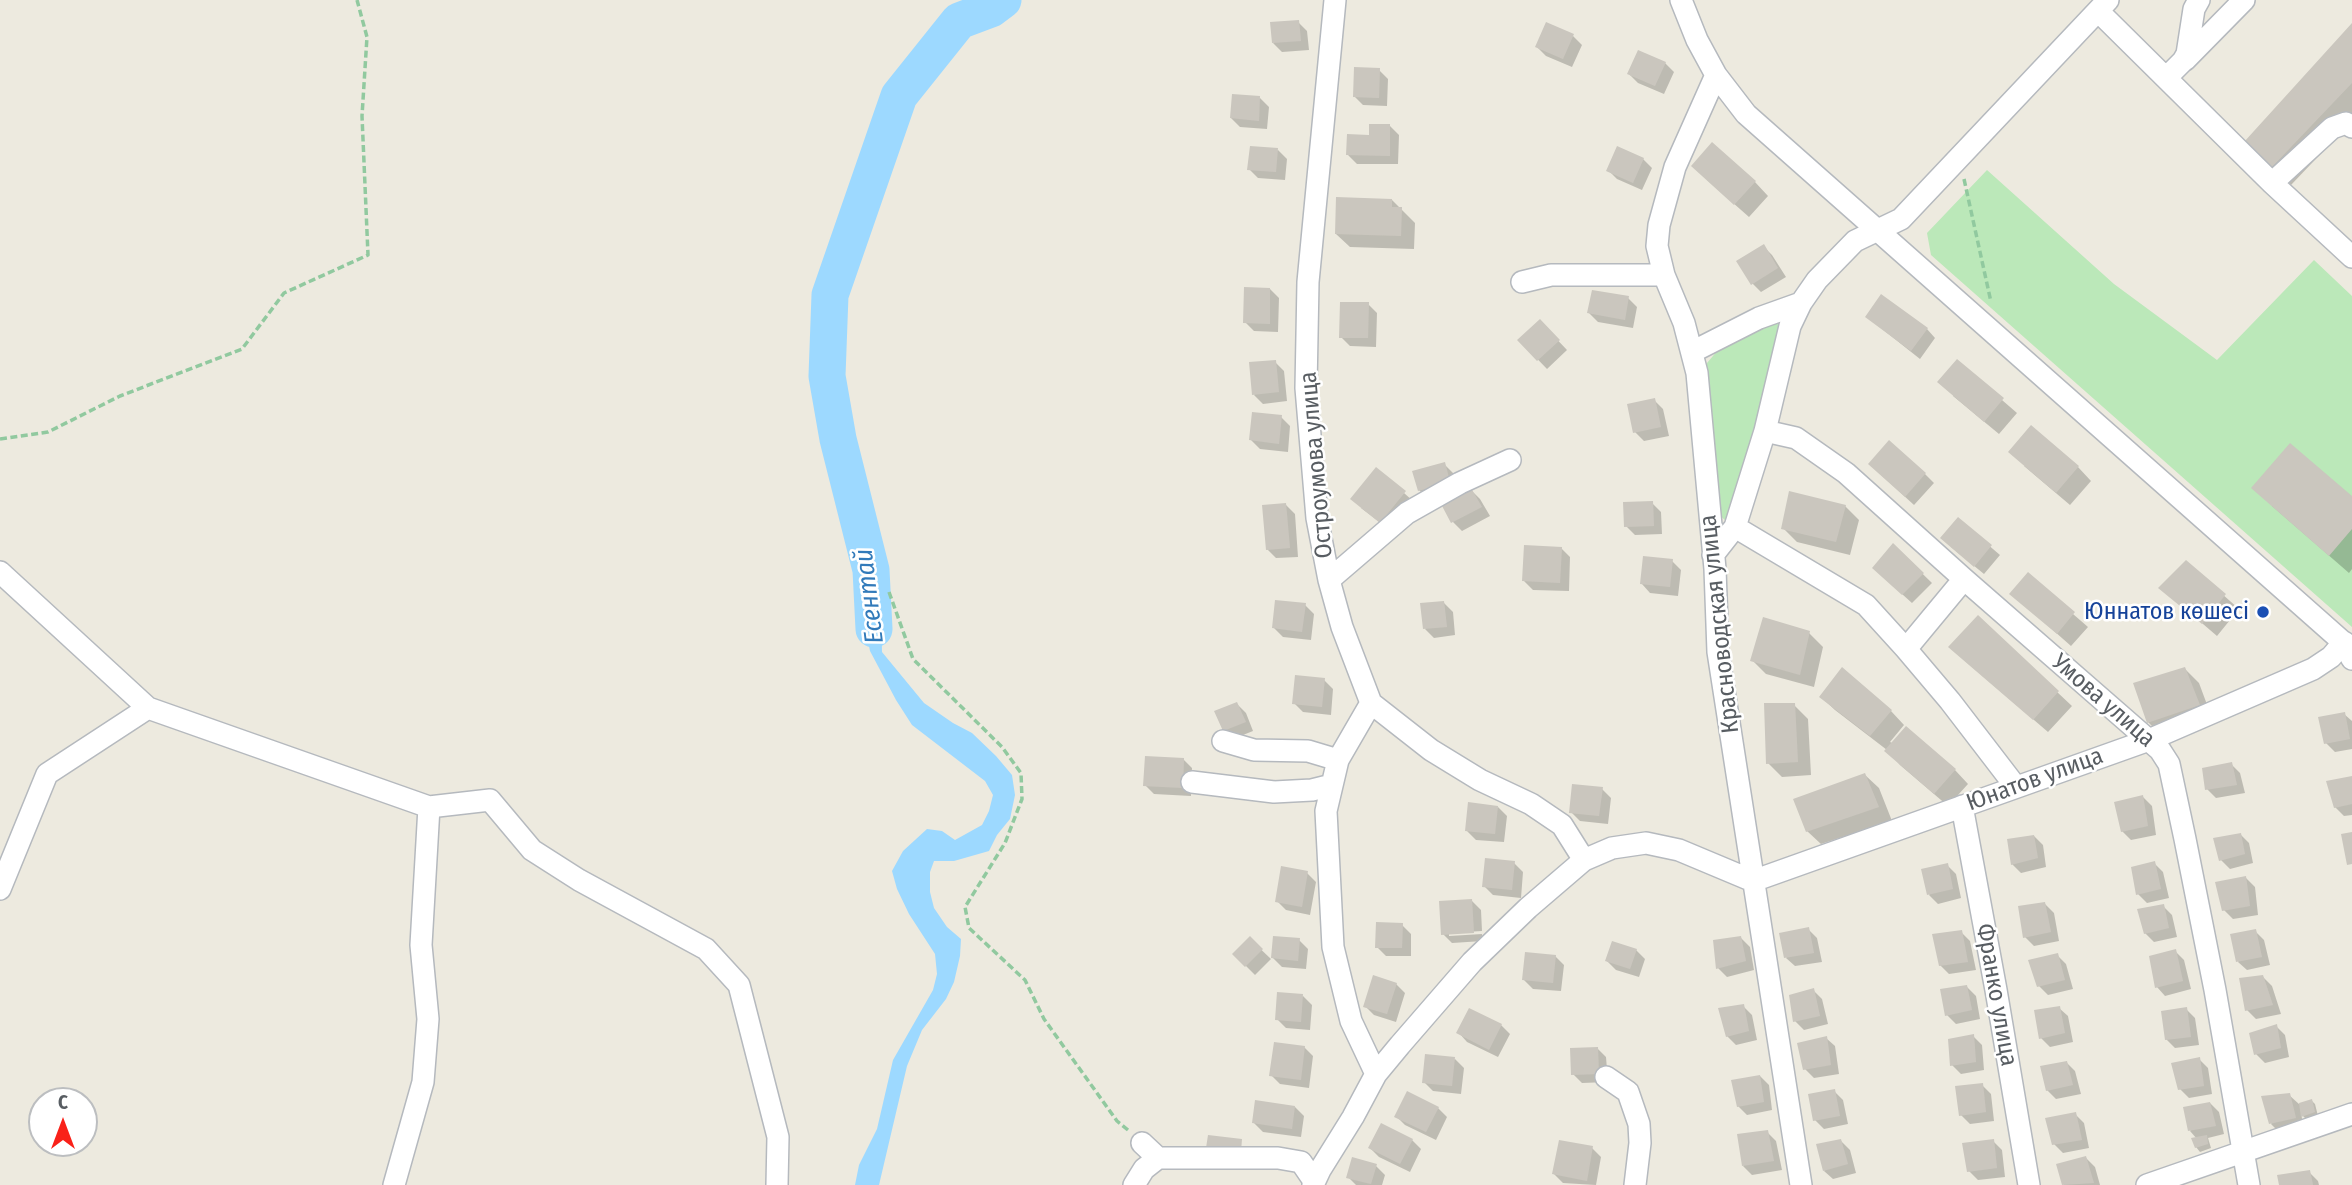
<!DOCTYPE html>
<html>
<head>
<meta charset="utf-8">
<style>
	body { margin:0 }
	#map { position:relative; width:2352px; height:1185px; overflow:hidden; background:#edeadf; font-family:"Fira Sans Condensed",sans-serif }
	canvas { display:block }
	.north { position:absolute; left:28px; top:1087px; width:70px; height:70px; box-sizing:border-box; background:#fff; border:2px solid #bcbec0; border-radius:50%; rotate:0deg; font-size:19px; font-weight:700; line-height:28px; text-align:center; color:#585d62 }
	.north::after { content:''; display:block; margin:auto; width:24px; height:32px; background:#f92119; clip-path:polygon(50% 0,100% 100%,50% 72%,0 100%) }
</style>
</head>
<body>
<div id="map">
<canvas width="2352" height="1185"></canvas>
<div class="north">С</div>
</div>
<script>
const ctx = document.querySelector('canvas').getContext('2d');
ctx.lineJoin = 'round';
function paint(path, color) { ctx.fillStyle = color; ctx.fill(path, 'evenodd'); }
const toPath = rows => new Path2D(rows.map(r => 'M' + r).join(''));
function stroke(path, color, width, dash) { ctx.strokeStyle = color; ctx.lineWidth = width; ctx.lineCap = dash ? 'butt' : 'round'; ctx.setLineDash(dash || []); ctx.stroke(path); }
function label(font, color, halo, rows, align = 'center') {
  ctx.font = font + ' "Fira Sans Condensed",sans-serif'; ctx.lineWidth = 5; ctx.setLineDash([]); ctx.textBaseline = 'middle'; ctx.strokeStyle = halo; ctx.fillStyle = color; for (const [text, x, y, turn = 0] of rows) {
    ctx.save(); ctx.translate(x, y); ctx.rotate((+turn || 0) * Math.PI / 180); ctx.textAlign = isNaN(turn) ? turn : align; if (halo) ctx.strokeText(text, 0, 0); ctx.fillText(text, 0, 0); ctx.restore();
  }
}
paint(toPath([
	[1987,170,2114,284,2217,360,2314,260,2352,296,2352,627,1931,255,1927,233],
	[1780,316,1784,327,1732,519,1725,520,1718,514,1706,382,1707,363,1718,350]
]), '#bbe8b9');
paint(toPath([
	[864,577,875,580,881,607,882,652,924,703,953,723,972,733,996,756,1012,775,1015,795,1010,819,997,835,989,851,954,861,934,861,930,872,930,892,934,908,947,927,961,939,960,956,954,982,946,999,922,1030,907,1066,879,1185,855,1185,859,1165,877,1129,893,1060,933,990,937,974,935,954,909,914,897,889,892,871,903,851,927,829,942,831,955,840,982,825,989,811,993,795,985,781,912,725,896,700,870,651,863,616]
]), '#9dd9ff');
paint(toPath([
	[1298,22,1307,31,1309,50,1282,52,1273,43],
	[2352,25,2352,121,2291,185,2246,142],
	[1573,36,1582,45,1572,67,1546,56,1537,47],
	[1665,63,1674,72,1664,94,1638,83,1629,74],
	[1379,70,1388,79,1387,106,1363,105,1354,96],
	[1260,98,1269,107,1267,129,1240,127,1231,118],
	[1390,126,1399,135,1398,164,1357,164,1348,155,1371,136],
	[1278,150,1287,159,1285,180,1258,178,1249,169],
	[1643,159,1652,168,1642,190,1617,179,1608,170],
	[1707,180,1755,182,1768,196,1749,217],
	[1392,200,1415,223,1414,249,1350,247,1336,234],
	[1763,246,1772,255,1786,277,1761,292,1752,283],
	[1270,289,1279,298,1278,332,1254,331,1245,322],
	[1628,298,1637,307,1633,328,1598,322,1589,313],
	[1368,304,1377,313,1376,347,1350,346,1341,337],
	[1867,317,1927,329,1935,338,1920,359],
	[1548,330,1567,350,1547,369,1519,340],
	[1957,361,2017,413,1999,434,1953,396],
	[1275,362,1284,371,1287,401,1263,404,1254,395],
	[1654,400,1663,409,1669,436,1644,441,1635,432],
	[1281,417,1290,426,1288,452,1260,449,1251,440],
	[1444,464,1453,473,1458,491,1428,499,1419,490],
	[2024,466,2078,467,2091,481,2070,505],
	[1879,473,1925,474,1934,483,1914,505],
	[1471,490,1480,499,1490,516,1462,531,1453,522,1443,505],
	[1404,493,1413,501,1390,530,1361,508],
	[2352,499,2352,569,2349,573,2272,506],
	[1652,503,1661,512,1662,534,1635,535,1626,526],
	[1286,505,1295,514,1298,557,1276,558,1267,549],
	[1845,506,1859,520,1850,555,1797,542,1783,528],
	[1958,519,2000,555,1984,574,1951,547],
	[1893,545,1932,583,1912,603,1883,577],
	[1561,548,1570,557,1569,591,1533,590,1524,581],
	[1672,561,1681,570,1678,596,1650,593,1642,584],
	[2186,562,2239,609,2217,636,2161,588],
	[2028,575,2088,627,2071,646,2012,594],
	[1444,603,1453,612,1455,635,1434,638,1425,629],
	[1305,605,1314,614,1311,640,1283,637,1274,628],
	[1978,618,2072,706,2048,732,1964,660],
	[1809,633,1823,647,1814,687,1766,674,1752,660],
	[2185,669,2199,683,2212,718,2162,736,2148,722],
	[1324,680,1333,689,1331,715,1303,712,1294,703],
	[1821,697,1891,711,1904,725,1890,742,1955,770,1968,784,1948,806,1900,765,1887,750,1835,710],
	[1237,704,1246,713,1253,731,1233,739,1224,730],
	[1794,705,1808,719,1811,775,1782,777,1768,763],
	[2344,714,2352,721,2352,749,2335,752,2326,743],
	[1183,759,1192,768,1191,796,1154,794,1145,785],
	[2231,764,2240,773,2245,793,2216,798,2207,789],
	[1865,775,1879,788,1892,821,1821,844,1807,831],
	[2352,778,2352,815,2344,816,2335,807],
	[1602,789,1611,798,1608,824,1580,821,1571,812],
	[2143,797,2152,806,2156,835,2131,840,2122,831],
	[1498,807,1507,816,1504,842,1476,840,1467,831],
	[2240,834,2249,843,2253,863,2230,869,2221,860],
	[2034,836,2043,845,2046,867,2021,873,2012,864],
	[1514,863,1523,872,1521,898,1493,895,1484,886],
	[2154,863,2163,872,2169,898,2147,903,2138,894],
	[1947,865,1956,874,1961,898,1938,904,1929,895],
	[1307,873,1316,882,1310,915,1286,910,1277,901],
	[2246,878,2255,887,2258,915,2233,919,2224,910],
	[1472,901,1481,910,1482,931,1449,933,1449,936,1482,934,1483,941,1452,943,1443,934],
	[2045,904,2054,913,2059,941,2034,946,2025,937],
	[2163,906,2172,915,2177,937,2154,942,2145,933],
	[1402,925,1411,934,1411,956,1386,956,1377,947],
	[1808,929,1817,938,1822,962,1795,966,1786,958],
	[2255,931,2264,940,2270,965,2247,970,2238,962],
	[1961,932,1970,941,1976,970,1949,974,1940,965],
	[1741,938,1750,947,1754,970,1727,977,1718,968],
	[1250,939,1271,959,1255,975,1234,954],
	[1299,940,1308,949,1306,969,1282,967,1273,958],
	[1636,950,1645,959,1639,977,1616,970,1607,961],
	[2175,951,2184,960,2191,989,2165,996,2157,987],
	[2057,955,2066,964,2073,989,2048,995,2039,986],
	[1555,956,1564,965,1561,991,1533,989,1524,980],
	[2263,977,2272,986,2281,1014,2256,1019,2247,1010],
	[1396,984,1405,993,1396,1022,1374,1015,1365,1006],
	[1967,987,1976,996,1980,1019,1956,1024,1947,1015],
	[1813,990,1822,999,1828,1024,1804,1030,1795,1021],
	[1303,996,1312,1005,1310,1030,1286,1028,1277,1019],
	[1743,1006,1752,1015,1757,1040,1736,1045,1727,1036],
	[2059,1008,2068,1016,2073,1042,2050,1047,2041,1038],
	[2186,1009,2195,1018,2199,1045,2175,1048,2166,1039],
	[1501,1025,1510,1034,1498,1057,1467,1042,1459,1033],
	[2276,1026,2285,1035,2289,1057,2265,1063,2256,1054],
	[1973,1036,1982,1045,1984,1070,1961,1074,1952,1065],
	[1826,1038,1835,1046,1839,1074,1814,1078,1805,1069],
	[1304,1047,1313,1056,1309,1088,1280,1084,1271,1075],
	[1597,1048,1606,1057,1608,1082,1582,1083,1573,1074],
	[1455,1059,1464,1068,1461,1094,1433,1091,1424,1082],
	[2199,1059,2208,1068,2212,1094,2189,1098,2180,1089],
	[2066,1062,2075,1071,2081,1094,2056,1099,2047,1090],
	[1760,1076,1769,1085,1772,1110,1747,1115,1738,1106],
	[1982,1085,1991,1094,1994,1121,1970,1124,1961,1115],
	[1834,1091,1843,1100,1848,1124,1824,1129,1815,1120],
	[2289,1095,2299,1104,2312,1101,2315,1104,2318,1116,2307,1120,2301,1114,2304,1127,2280,1133,2271,1124],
	[2210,1103,2219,1112,2224,1134,2208,1138,2211,1148,2200,1152,2196,1147,2197,1139,2190,1131],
	[1295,1107,1304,1116,1301,1137,1263,1132,1254,1123],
	[1438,1108,1447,1117,1436,1140,1405,1125,1396,1116],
	[2075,1114,2084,1123,2089,1148,2063,1153,2054,1144],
	[1767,1132,1776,1141,1782,1170,1752,1175,1743,1166],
	[1412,1140,1421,1149,1410,1172,1379,1157,1370,1148],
	[1841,1141,1850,1150,1856,1173,1833,1179,1824,1171],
	[1993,1141,2002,1150,2005,1177,1978,1180,1969,1171],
	[1592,1148,1601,1157,1596,1185,1563,1183,1554,1174],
	[2086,1158,2095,1167,2100,1185,2064,1185,2058,1165],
	[1376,1166,1385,1175,1382,1185,1356,1185,1348,1177],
	[2309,1172,2318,1181,2319,1185,2280,1185]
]), '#0003');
stroke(toPath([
	[874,629,871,570,838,439,827,376,830,295,899,96,959,21,991,9,1003,0]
]), '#9dd9ff', 37);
paint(toPath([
	[1299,20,1301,41,1272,43,1270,22],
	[1546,22,1574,34,1563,59,1535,47],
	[2352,23,2352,83,2271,168,2244,142],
	[1638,50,1666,62,1655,86,1627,74],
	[1354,67,1380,68,1379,98,1353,97],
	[1232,94,1260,96,1259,121,1230,118],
	[1369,124,1390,124,1390,156,1346,155,1347,134,1369,135],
	[1712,142,1756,181,1734,205,1691,166],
	[1250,146,1278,148,1276,172,1247,170],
	[1617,146,1644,158,1633,183,1606,171],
	[1336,197,1392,199,1392,207,1402,207,1401,236,1335,234],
	[1764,244,1778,268,1751,285,1736,261],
	[1244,287,1270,288,1270,324,1243,323],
	[1592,290,1629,296,1625,320,1587,313],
	[1881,294,1928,328,1911,351,1865,317],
	[1340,302,1369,302,1368,338,1339,338],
	[1540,319,1560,340,1537,361,1517,340],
	[1957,359,2004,398,1984,422,1937,382],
	[1276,360,1279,392,1252,395,1249,362],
	[1655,398,1661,427,1633,433,1627,404],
	[1252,412,1282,415,1279,444,1249,440],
	[2031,425,2079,466,2056,493,2008,452],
	[1889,440,1926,473,1905,497,1868,464],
	[2290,443,2352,496,2352,529,2329,556,2251,488],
	[1445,462,1450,482,1418,491,1412,471],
	[1376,467,1406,491,1380,523,1350,499],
	[1471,488,1482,507,1451,523,1441,504],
	[1789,491,1846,505,1836,542,1781,529],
	[1653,501,1654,526,1624,527,1623,502],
	[1286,503,1290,548,1266,550,1262,505],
	[1958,517,1992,545,1974,567,1940,538],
	[1893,543,1924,573,1902,595,1872,568],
	[1524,545,1562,547,1560,583,1522,581],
	[1643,556,1673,559,1670,587,1640,584],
	[2186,560,2226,594,2202,624,2158,588],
	[2028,572,2075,612,2057,634,2009,594],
	[1275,600,1306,603,1302,632,1272,628],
	[1444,601,1447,627,1423,629,1420,603],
	[1978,615,2059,691,2033,720,1948,647],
	[1763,617,1810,631,1800,675,1750,661],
	[1842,667,1892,710,1870,736,1819,697],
	[2185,667,2200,705,2147,723,2133,683],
	[1295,675,1325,678,1322,707,1292,704],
	[1237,702,1246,722,1223,731,1214,711],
	[1764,703,1795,703,1798,762,1766,764],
	[2345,712,2350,739,2324,744,2318,717],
	[1906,726,1956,769,1934,794,1884,751],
	[1145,756,1184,758,1183,788,1143,786],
	[2232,762,2237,785,2205,790,2202,768],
	[1865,773,1879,807,1806,832,1793,799],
	[2352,776,2352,804,2334,808,2326,781],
	[1572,784,1603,787,1599,816,1569,813],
	[2143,795,2148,826,2121,832,2114,802],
	[1468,802,1498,806,1495,834,1465,831],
	[2352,832,2352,864,2347,865,2341,834],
	[2241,833,2245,854,2219,861,2213,838],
	[2034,835,2038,858,2011,865,2007,839],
	[1485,858,1515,861,1512,890,1482,887],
	[2155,861,2161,889,2136,895,2131,867],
	[1948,863,1953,889,1927,895,1921,869],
	[1281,866,1308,871,1302,907,1275,902],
	[2246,876,2250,906,2222,911,2215,882],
	[1472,899,1474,933,1441,935,1439,901],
	[2045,902,2051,932,2023,938,2018,906],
	[2164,904,2169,928,2144,934,2137,909],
	[1376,922,1403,923,1402,948,1375,948],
	[1809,927,1814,953,1784,958,1779,933],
	[2256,929,2262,957,2236,962,2230,934],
	[1962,930,1968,962,1939,966,1932,934],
	[1250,936,1263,949,1245,967,1232,954],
	[1273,936,1300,938,1298,961,1271,958],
	[1741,936,1746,961,1716,969,1713,940],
	[1612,941,1637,949,1630,969,1605,961],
	[2176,949,2183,981,2155,988,2149,956],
	[1525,952,1556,955,1553,983,1522,980],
	[2058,953,2065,980,2037,987,2028,960],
	[1373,975,1397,983,1387,1014,1363,1007],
	[2263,975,2273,1005,2245,1011,2239,978],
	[1967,985,1972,1010,1945,1016,1940,989],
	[1814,988,1820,1016,1793,1022,1789,995],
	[1277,992,1303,994,1301,1022,1275,1020],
	[1744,1004,1749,1031,1726,1037,1718,1008],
	[2060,1006,2065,1033,2039,1039,2034,1010],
	[2187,1007,2191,1037,2165,1040,2161,1011],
	[1469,1008,1502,1024,1489,1050,1456,1033],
	[2277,1024,2281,1048,2254,1055,2249,1033],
	[1974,1034,1976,1062,1950,1066,1948,1039],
	[1827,1036,1831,1065,1803,1070,1797,1043],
	[1274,1042,1305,1046,1301,1080,1269,1076],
	[1598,1047,1599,1074,1571,1075,1570,1048],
	[1425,1054,1455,1057,1452,1086,1422,1083],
	[2200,1057,2204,1086,2178,1090,2171,1063],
	[2067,1061,2073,1085,2046,1091,2040,1066],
	[1760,1075,1764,1102,1737,1107,1731,1080],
	[1983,1083,1986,1112,1959,1116,1955,1086],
	[1835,1089,1840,1116,1813,1121,1808,1094],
	[1407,1091,1439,1107,1426,1132,1394,1117],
	[2290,1093,2296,1118,2269,1124,2261,1096],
	[2312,1099,2315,1112,2301,1117,2299,1103],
	[1255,1100,1295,1106,1292,1129,1252,1123],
	[2210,1102,2216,1126,2188,1131,2183,1107],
	[2076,1112,2082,1140,2052,1145,2045,1118],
	[1381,1123,1413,1139,1400,1164,1368,1148],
	[1768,1130,1774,1161,1742,1166,1737,1134],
	[1208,1135,1242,1139,1241,1152,1206,1148],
	[2207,1135,2208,1144,2195,1148,2191,1138],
	[1841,1139,1848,1164,1823,1171,1816,1144],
	[1994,1139,1997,1168,1967,1172,1962,1143],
	[1559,1140,1593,1146,1587,1181,1552,1174],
	[2086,1156,2094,1183,2062,1185,2056,1164],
	[1352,1157,1377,1164,1371,1184,1346,1178],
	[2310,1170,2313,1185,2279,1185,2277,1175]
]), '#cac6be');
const minor = toPath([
	[1335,0,1308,282,1306,388,1317,518,1329,580,1342,627,1371,703,1338,760,1326,811,1333,947,1351,1021,1376,1074],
	[1681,0,1697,40,1716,75,1746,114,2352,650],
	[2098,11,2272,183,2352,257],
	[2185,60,2244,0],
	[1716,75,1675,167,1659,225,1657,246,1664,275,1684,323,1697,373,1715,569,1718,652,1801,1185],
	[2166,78,2183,61,2187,54,2194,9,2199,0],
	[2272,183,2332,128,2346,123,2352,127],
	[1522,282,1551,275,1664,275],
	[1692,352,1759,318,1801,303],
	[1765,431,1796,438,1846,473,1964,579,2160,750,2169,764,2185,839,2215,990,2249,1185],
	[1735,527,1866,605,1906,649],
	[1713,555,1735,527,1765,431,1790,326,1801,303,1817,280,1855,241,1901,219,2108,0],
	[0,572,148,708],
	[1964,579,1906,649,1950,701,2016,787],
	[1329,580,1407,513,1460,483,1510,460],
	[1371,703,1431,750,1480,780,1531,804,1562,825,1584,860],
	[1223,741,1254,750,1308,751,1338,760],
	[1192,782,1274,792,1312,790,1332,785],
	[1962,806,1996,990,2029,1185],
	[0,889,47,774,148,708,429,807,490,800,532,850,579,880,706,949,739,985,778,1137,777,1185],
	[1606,1077,1628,1092,1639,1124,1640,1143,1635,1185],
	[1142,1143,1158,1158,1278,1158,1301,1162,1314,1181,1314,1185],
	[394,1185,423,1082,428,1019,421,945,429,807],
	[1134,1185,1144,1169,1158,1158],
	[1313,1185,1320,1170,1353,1117,1376,1074,1400,1045,1472,962,1528,908,1584,860,1612,848,1646,843,1679,850,1753,881,2149,740,2313,669,2331,657,2344,642,2352,659],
	[2147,1185,2352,1114]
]);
stroke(minor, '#b5b9be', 24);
stroke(toPath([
	[1964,179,1991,302],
	[0,439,48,432,120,396,242,349,284,293,368,255,362,116,367,37,357,0],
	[889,592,913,659,1002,747,1021,773,1022,799,1005,843,965,907,969,928,1025,980,1044,1019,1117,1121,1128,1130]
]), '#91c99f', 3.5, [7, 3.5]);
stroke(minor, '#fff', 21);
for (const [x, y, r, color] of [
	[2263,612,7,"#1a4fb4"]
]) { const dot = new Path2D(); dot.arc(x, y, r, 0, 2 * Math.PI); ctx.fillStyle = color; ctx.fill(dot); stroke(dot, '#fff', 2.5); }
label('24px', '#585d62', '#fff', [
	["Остроумова улица",1317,465,-95],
	["Красноводская улица",1720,624,-96],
	["Умова улица",2103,701,41],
	["Юнатов улица",2035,780,-20],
	["Франко улица",1996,995,80]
]);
label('24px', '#164399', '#fff', [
	["Юннатов көшесі",2249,612]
], 'right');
label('italic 26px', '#317aba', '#fff', [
	["Есентай",870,596,-97]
]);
</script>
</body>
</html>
